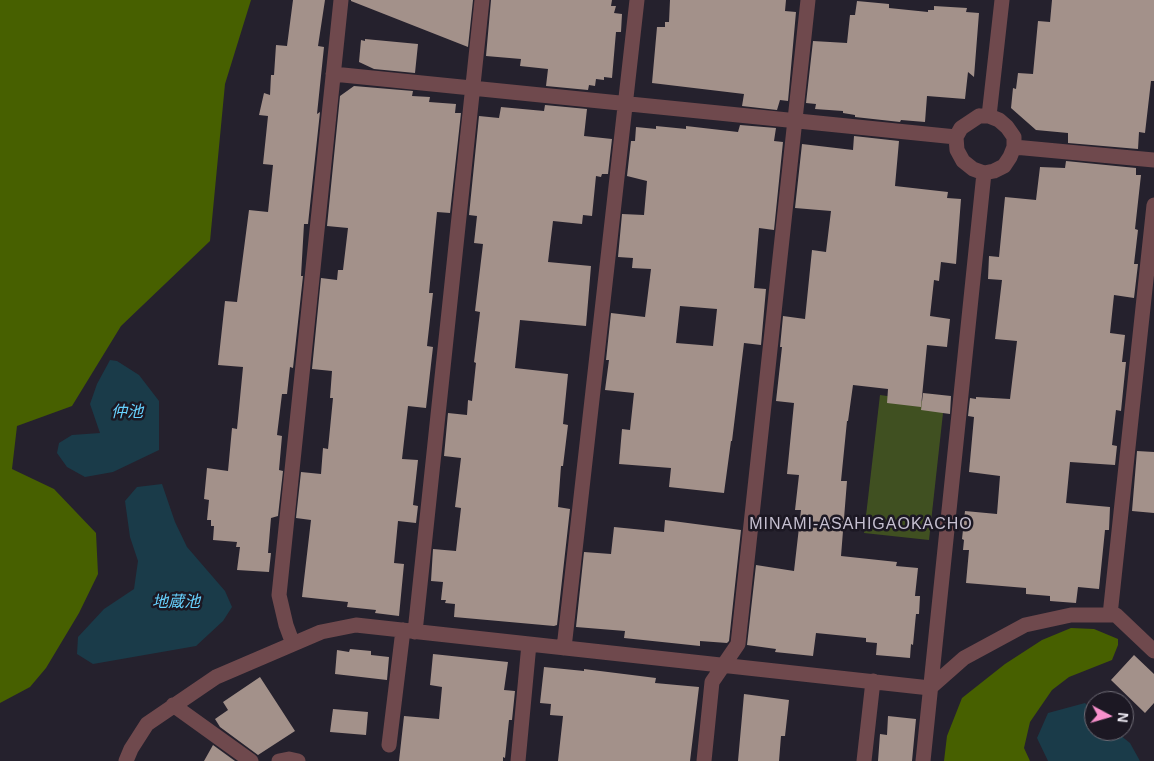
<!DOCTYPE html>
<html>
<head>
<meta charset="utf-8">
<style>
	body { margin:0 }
	#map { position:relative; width:1154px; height:761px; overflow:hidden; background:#25212d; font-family:Helvetica,sans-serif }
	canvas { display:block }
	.north { position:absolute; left:1084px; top:691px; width:50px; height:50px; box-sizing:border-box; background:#1c1823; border:1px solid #6f6c76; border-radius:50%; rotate:96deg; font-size:14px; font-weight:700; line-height:20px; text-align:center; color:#ece9f2 }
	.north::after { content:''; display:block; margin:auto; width:18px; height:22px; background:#f890cc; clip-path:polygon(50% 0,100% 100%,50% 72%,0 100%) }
</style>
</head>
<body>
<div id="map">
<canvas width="1154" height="761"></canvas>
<div class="north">N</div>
</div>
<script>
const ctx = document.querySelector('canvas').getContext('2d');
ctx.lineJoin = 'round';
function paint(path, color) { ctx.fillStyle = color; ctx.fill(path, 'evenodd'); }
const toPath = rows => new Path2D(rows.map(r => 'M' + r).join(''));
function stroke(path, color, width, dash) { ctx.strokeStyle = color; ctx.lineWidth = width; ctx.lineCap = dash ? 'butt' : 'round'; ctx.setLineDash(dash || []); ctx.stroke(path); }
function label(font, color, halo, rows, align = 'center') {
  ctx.font = font + ' Helvetica,"Noto Sans JP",sans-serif'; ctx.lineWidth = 5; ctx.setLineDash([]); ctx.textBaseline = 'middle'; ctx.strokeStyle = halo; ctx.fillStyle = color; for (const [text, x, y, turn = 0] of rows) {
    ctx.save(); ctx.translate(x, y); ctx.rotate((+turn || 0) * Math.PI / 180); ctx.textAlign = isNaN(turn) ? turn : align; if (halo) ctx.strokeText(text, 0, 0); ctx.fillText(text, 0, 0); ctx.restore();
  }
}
paint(toPath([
	[880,395,944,404,929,540,864,533]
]), '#405021');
paint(toPath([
	[0,0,251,0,225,84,210,241,121,326,72,406,17,426,12,469,54,489,96,533,98,574,79,613,46,668,30,687,0,703],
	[1071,628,1094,629,1118,639,1118,645,1112,660,1069,677,1052,690,1030,722,1024,748,1030,761,944,761,947,736,962,698,1005,664,1042,640]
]), '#476000');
paint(toPath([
	[110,360,117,361,139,375,159,401,159,450,113,472,85,477,67,467,57,453,59,443,72,435,100,433,90,404,97,384],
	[162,484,175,522,187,547,225,591,232,607,223,621,196,646,93,664,77,654,78,637,104,609,134,589,138,561,130,537,125,501,137,487],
	[1085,703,1094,712,1094,731,1115,731,1130,743,1140,761,1048,761,1037,738,1048,713]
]), '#1a3b49');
paint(toPath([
	[293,0,325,0,318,46,324,47,317,114,320,112,308,224,304,224,301,276,303,276,293,368,290,367,287,394,282,394,277,435,282,436,279,470,283,471,278,516,271,518,268,553,271,553,269,572,237,570,240,547,236,547,237,542,213,540,214,526,211,526,211,520,207,520,209,500,204,499,207,468,228,471,232,428,237,429,243,367,218,365,225,301,237,302,249,210,268,212,273,165,263,164,268,116,259,115,264,93,270,95,271,75,274,75,276,45,287,46],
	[351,0,473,0,468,47,351,1],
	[491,0,612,0,611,6,616,6,614,13,622,14,621,32,616,32,612,78,604,77,604,80,596,79,595,86,589,85,588,90,546,86,548,69,520,66,521,59,486,56],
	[670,0,786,0,785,11,796,12,788,101,780,100,777,110,742,106,744,94,652,83,657,27,665,27,665,22,669,22],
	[1052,0,1154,0,1154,81,1151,81,1145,133,1139,132,1138,149,1068,143,1068,133,1036,130,1011,108,1013,88,1016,89,1018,73,1033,74,1038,21,1050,22],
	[857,1,889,4,889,8,928,12,928,10,934,10,934,6,967,8,966,12,979,13,974,77,968,72,965,99,927,96,925,122,901,120,900,122,855,117,855,115,843,113,843,111,815,109,816,104,806,103,813,41,847,43,850,15,855,15],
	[365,39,418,44,415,73,374,69,359,62,361,40,365,41],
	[354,86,413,91,412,96,430,97,429,102,456,104,455,113,461,113,450,213,437,212,429,293,433,293,427,346,433,347,426,408,408,406,402,459,418,460,413,505,418,506,416,523,398,521,394,563,404,564,399,616,375,613,376,610,347,607,348,602,302,597,311,520,296,518,301,472,321,474,323,448,328,449,333,398,330,398,332,371,312,369,321,278,337,280,338,270,343,270,348,228,327,226,340,96],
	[545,105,587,109,584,136,612,139,608,174,602,174,601,177,596,176,592,216,583,215,582,224,553,221,548,262,591,266,586,326,520,320,515,368,568,374,563,424,568,425,563,466,561,466,558,507,570,509,557,625,554,626,454,617,455,604,445,603,446,600,441,600,443,582,431,581,433,549,456,551,461,508,455,507,461,458,444,456,448,413,467,415,468,400,472,401,476,363,474,362,480,312,475,311,483,244,474,243,477,216,469,215,479,116,499,118,501,107,544,111],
	[740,125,776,128,774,141,783,142,774,230,759,228,754,288,766,289,761,345,744,343,732,441,731,441,724,493,669,487,671,468,619,464,622,429,630,430,634,393,605,390,609,360,606,360,611,313,645,317,651,269,632,268,633,258,618,257,622,214,644,215,647,181,627,176,631,141,635,141,636,127,656,129,656,126,686,129,686,126,738,132],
	[680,306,717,309,713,346,676,343],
	[854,136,899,141,895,186,948,192,947,198,961,199,956,264,941,262,939,281,934,280,930,316,950,319,947,347,927,345,921,407,887,403,888,389,853,385,848,421,847,421,841,481,847,481,841,556,897,562,896,566,918,568,915,596,920,596,919,614,916,614,913,645,911,644,910,658,876,655,877,643,866,642,866,638,816,633,813,656,775,652,776,649,747,645,756,565,794,571,801,510,795,510,799,475,787,474,794,403,776,401,782,347,780,347,783,316,805,319,812,250,826,252,831,211,795,208,802,144,853,150],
	[1066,161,1136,168,1136,175,1141,175,1135,229,1138,230,1134,264,1138,264,1134,298,1114,295,1110,333,1125,335,1122,362,1126,362,1121,411,1116,410,1112,445,1117,446,1115,465,1070,462,1066,503,1110,507,1109,530,1105,530,1099,589,1078,587,1076,603,1050,601,1050,596,1026,594,1026,588,966,583,969,550,963,550,964,540,962,539,965,511,997,514,1000,476,969,472,974,417,968,416,970,398,976,399,976,397,1010,399,1017,341,995,339,1002,280,988,279,989,256,999,257,1005,197,1036,200,1040,167,1065,168],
	[923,393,951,396,950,414,921,410],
	[1137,451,1154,452,1154,513,1132,511],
	[665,520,741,530,729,641,727,643,700,641,700,646,624,638,625,631,576,627,584,552,611,554,614,527,664,532],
	[350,649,371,651,371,655,389,657,387,680,335,674,337,650,349,652],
	[433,654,508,662,504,690,515,691,512,720,509,720,505,758,503,757,503,761,399,761,404,716,439,719,442,687,430,685],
	[1134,655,1154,674,1154,703,1145,713,1111,680],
	[544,667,584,671,584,669,656,678,655,683,699,687,690,761,558,761,563,716,550,715,551,704,540,703],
	[260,677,295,731,258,755,220,727,215,719,228,710,223,702],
	[744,694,789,700,785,736,781,736,779,761,738,761],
	[333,709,368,712,366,735,330,732],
	[888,716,916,719,912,761,878,761,880,734,887,735],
	[213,745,235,761,204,761]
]), '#a3918a');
stroke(toPath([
	[333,74,956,137],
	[979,116,989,116,999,120,1007,127,1014,137,1014,147,1010,157,1004,166,994,171,984,173,973,169,963,161,957,150,956,137,961,128,979,116],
	[989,116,1002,0],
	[1014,147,1154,160],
	[1110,615,1154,205],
	[415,632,482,0],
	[293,644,286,625,279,595,341,0],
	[564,648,637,0],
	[173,705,251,761],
	[389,745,403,630],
	[126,761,131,749,147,724,216,677,321,632,356,625,930,688,964,658,1025,625,1071,615,1116,615,1154,651],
	[279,761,289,759,298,761],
	[518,761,529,644],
	[704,761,712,682,738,644,808,0],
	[864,761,873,681],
	[923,761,984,173]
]), '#6f494d', 15);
label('italic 16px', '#67d1fe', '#1c1823', [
	["仲池",127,413],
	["地蔵池",176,603]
]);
ctx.letterSpacing = '1px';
label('16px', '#c6c0d1', '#1c1823', [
	["MINAMI-ASAHIGAOKACHO",861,525]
]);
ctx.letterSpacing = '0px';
</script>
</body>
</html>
